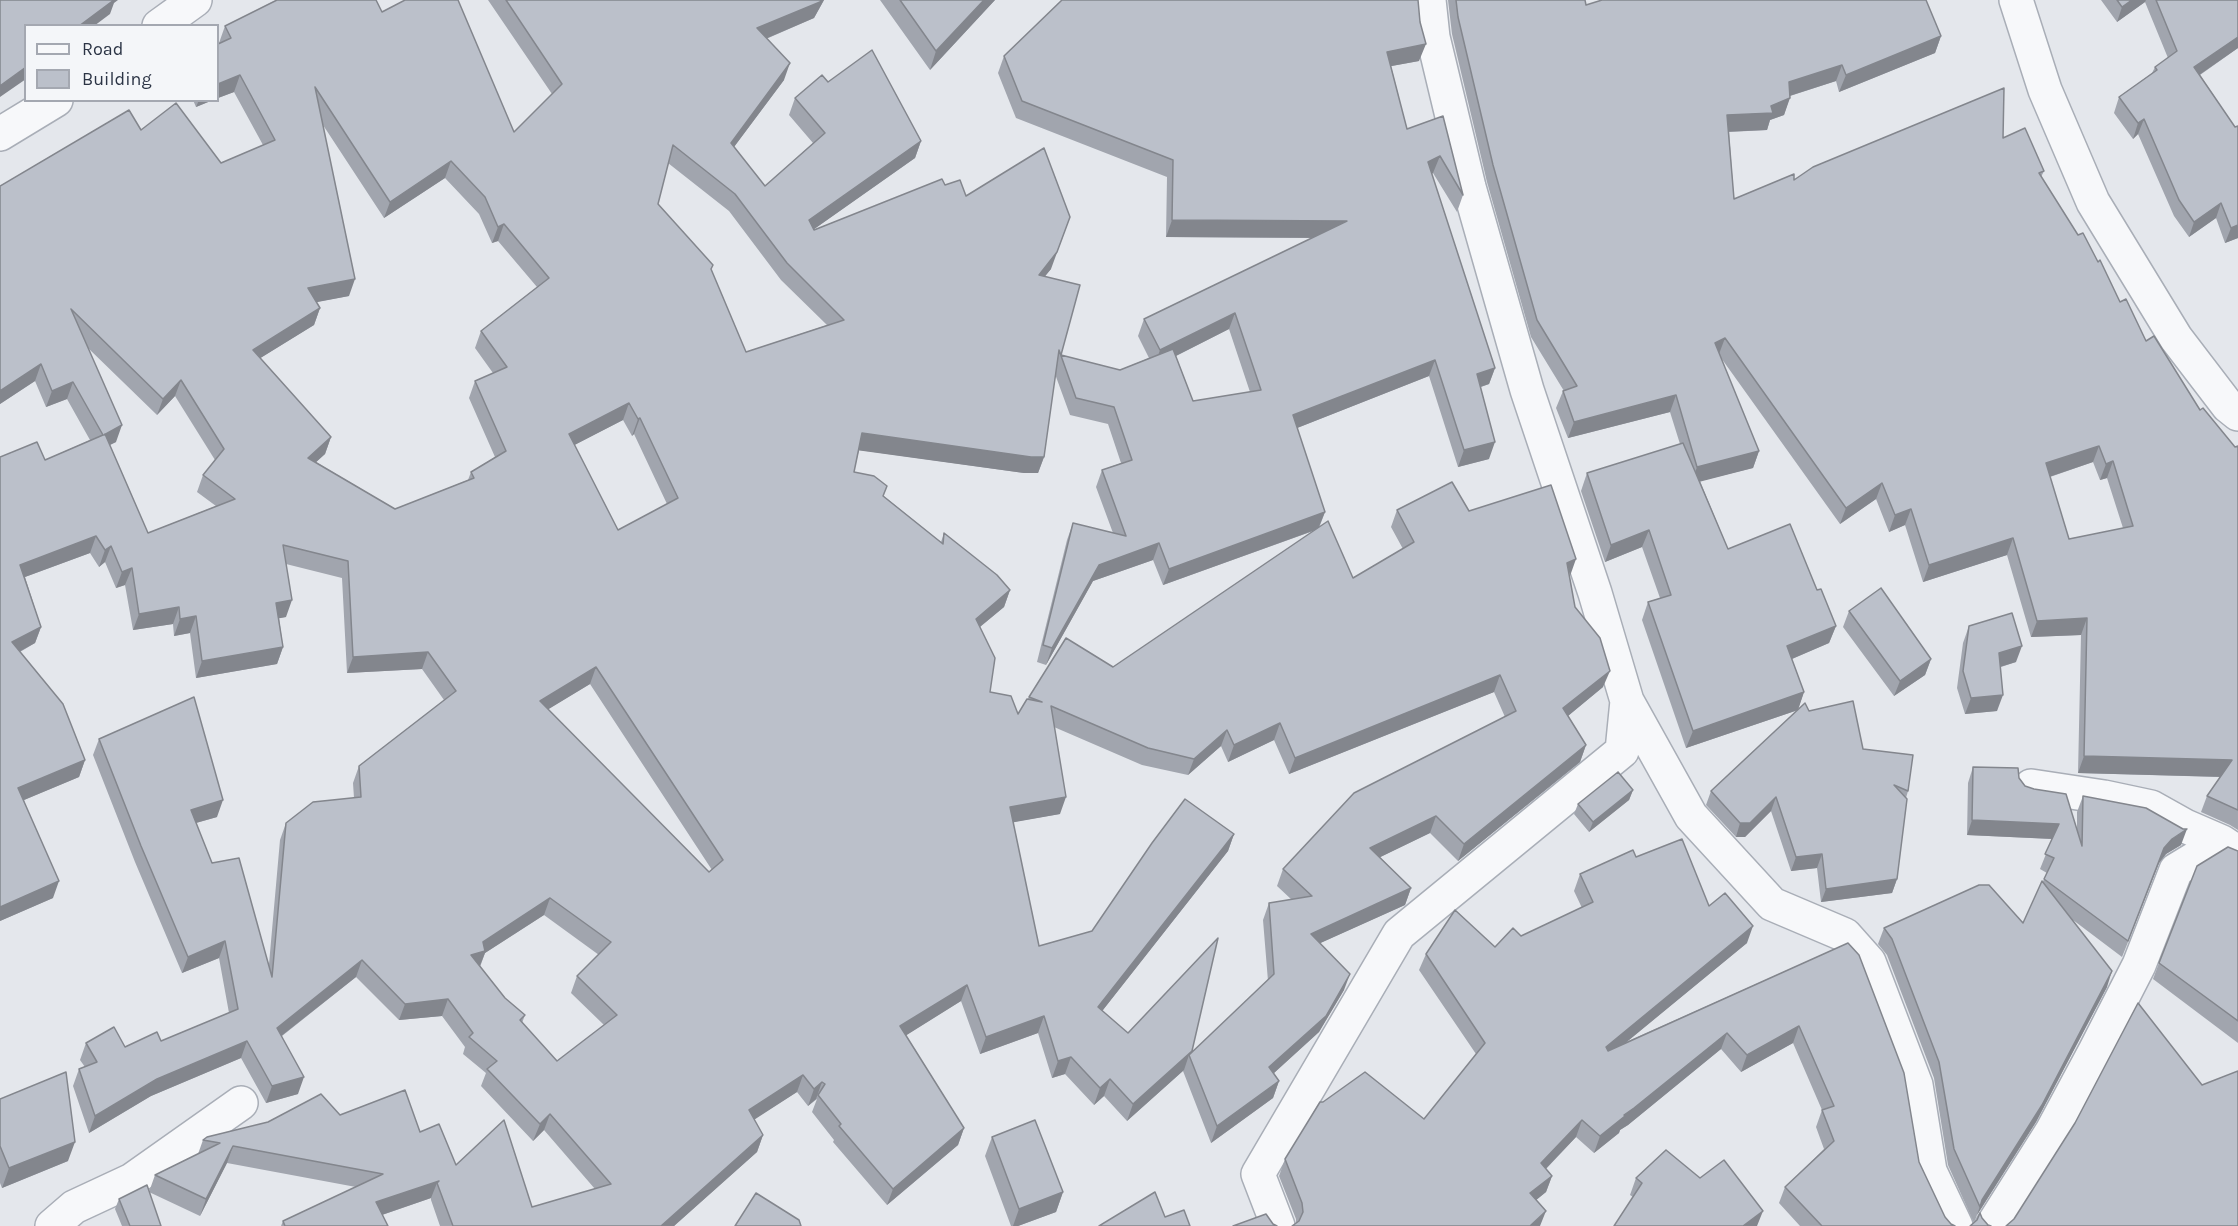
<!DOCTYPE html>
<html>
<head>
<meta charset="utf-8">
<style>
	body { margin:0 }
	#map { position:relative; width:2238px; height:1226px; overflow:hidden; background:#e4e7ec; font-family:Karla,sans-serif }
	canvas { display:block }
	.legend { position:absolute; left:24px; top:24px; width:195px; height:78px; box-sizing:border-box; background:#f4f6f9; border:2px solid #a4a8b1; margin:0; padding:8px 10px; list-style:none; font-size:18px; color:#2b3445 }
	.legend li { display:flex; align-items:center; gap:12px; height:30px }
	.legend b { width:30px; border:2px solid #a4a8b1 }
</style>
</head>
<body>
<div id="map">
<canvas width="2238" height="1226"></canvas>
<ul class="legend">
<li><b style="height:8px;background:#f7f8fa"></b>Road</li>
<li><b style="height:16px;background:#bbc0ca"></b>Building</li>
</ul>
</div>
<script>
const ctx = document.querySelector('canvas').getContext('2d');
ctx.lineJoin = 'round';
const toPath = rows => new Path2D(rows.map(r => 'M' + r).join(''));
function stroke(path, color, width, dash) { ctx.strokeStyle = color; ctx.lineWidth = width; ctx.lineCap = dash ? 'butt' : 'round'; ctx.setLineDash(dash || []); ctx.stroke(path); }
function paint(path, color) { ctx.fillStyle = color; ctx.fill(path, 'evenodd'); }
const street = toPath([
	[1429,0,1433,37,1469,187,1527,390,1595,593,1627,701,1691,816,1772,904,1845,935,1869,962,1916,1085,1930,1171,1956,1226],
	[2016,0,2045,90,2093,202,2176,338,2228,406,2238,414],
	[159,26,195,0],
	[0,134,56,100],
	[2031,786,2104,797,2151,807,2185,826,2222,842,2234,850],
	[52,1226,74,1207,132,1180,241,1103],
	[1278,1226,1258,1174,1399,934,1622,751,1627,701],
	[1992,1226,2052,1131,2095,1051,2139,965,2176,870,2222,842]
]);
stroke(street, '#a9aeb7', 36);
stroke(street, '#f7f8fa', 33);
paint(toPath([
	[276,0,376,0,382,12,514,132,552,94,488,0,824,0,814,18,766,39,784,80,734,147,765,186,813,143,789,115,795,98,828,82,921,141,915,158,814,229,814,230,945,185,966,196,1051,269,1045,276,1061,355,1120,370,1149,358,1138,336,1144,319,1312,238,1166,237,1167,177,1016,118,998,73,1004,56,1419,61,1391,66,1407,129,1443,116,1463,195,1457,212,1433,173,1432,174,1495,368,1489,384,1481,387,1489,459,1458,467,1429,376,1297,428,1325,512,1319,528,1353,578,1403,549,1391,527,1397,510,1469,511,1569,576,1575,607,1603,687,1568,716,1586,745,1580,762,1458,861,1430,833,1380,857,1411,888,1405,905,1320,943,1344,990,1319,1032,1274,1073,1279,1081,1273,1098,1211,1143,1183,1071,1184,1070,1127,1121,1104,1096,1094,1105,1065,1074,1052,1078,1038,1033,980,1054,961,1001,906,1035,964,1128,958,1145,887,1205,833,1142,834,1140,812,1112,817,1099,808,1106,797,1092,754,1119,763,1135,757,1152,674,1226,440,1226,431,1200,431,1198,382,1215,388,1226,281,1226,283,1221,356,1187,227,1163,200,1216,149,1192,155,1175,198,1154,203,1140,340,1115,420,1132,456,1165,532,1207,595,1189,544,1130,533,1141,481,1086,486,1073,463,1054,465,1047,442,1016,399,1020,356,977,282,1036,298,1094,266,1103,241,1058,151,1096,89,1133,73,1086,79,1069,85,1067,80,1060,86,1043,125,1047,161,1041,229,1013,219,958,182,973,135,862,93,755,99,739,217,817,196,823,212,863,269,964,280,840,286,823,354,798,353,783,359,766,444,700,422,669,347,673,342,578,286,564,286,617,279,618,283,647,277,664,196,678,190,633,174,636,173,624,133,630,125,585,116,588,105,562,99,567,90,553,25,577,41,627,35,643,20,652,85,760,79,777,24,800,53,898,0,921,0,457,45,460,90,440,67,399,46,407,35,381,0,404,0,186,141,130,221,163,263,145,234,92,218,98,218,44,219,43,225,26],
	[323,125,384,218,445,178,479,214,492,243,498,241,537,287,481,331,475,348,493,373,475,381,469,398,495,457,471,472,468,480,395,509,316,462,325,454,331,437,260,358,314,325,320,308,316,302,349,296],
	[668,163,729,211,781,280,827,325,746,352,711,271,658,204],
	[1229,329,1250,392,1193,401,1176,356],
	[88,348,157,415,175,396,215,460,203,475,197,492,216,506,148,533,110,445,116,442],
	[1055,374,1070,415,1108,424,1121,463,1102,470,1096,487,1113,533,1073,523,1067,540,1037,662,1046,665,1093,581,1153,560,1163,585,1316,530,1113,667,1029,697,1018,714,990,692,980,627,1004,607,1010,590,944,533,941,542,854,472,859,450,1024,473,1038,473,1044,457],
	[623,420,632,436,634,434,667,504,618,530,574,445],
	[590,684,712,870,709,872,548,709],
	[1494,692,1505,717,1283,869,1277,886,1292,900,1269,903,1263,920,1268,981,1191,1053,1128,1033,1102,1011,1228,851,1234,834,1092,931,1039,946,1013,822,1060,814,1054,727,1142,765,1188,775,1221,746,1228,762,1274,740,1289,774],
	[544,915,599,955,577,976,571,993,604,1025,557,1061,522,1023,525,1015,505,998,480,967,485,953],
	[880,0,995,0,930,70],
	[1448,0,1585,0,1586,5,1941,36,1935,53,1839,92,1836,81,1790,96,1784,115,1770,120,1767,130,1729,132,1734,199,1794,180,2003,138,2044,171,2041,177,2078,235,2098,262,2120,302,2146,341,2200,410,2235,447,2238,446,2238,830,2230,825,2201,812,2207,796,2220,777,2078,773,2081,635,2031,637,2007,555,1923,582,1905,525,1889,532,1876,499,1840,524,1719,355,1759,451,1753,468,1700,481,1728,549,1817,590,1836,626,1829,643,1792,659,1804,692,1798,709,1809,711,1863,749,1908,791,1906,798,1897,879,1892,893,1821,902,1817,868,1791,871,1771,811,1745,837,1736,837,1706,805,1711,791,1798,710,1686,748,1642,620,1648,602,1660,598,1642,547,1605,562,1581,491,1587,473,1680,444,1670,412,1568,438,1556,408,1563,391,1564,391,1531,337,1487,182,1452,34],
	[2093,462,2100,480,2107,478,2123,528,2069,539,2050,477],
	[2101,0,2238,0,2238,48,2200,75,2235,127,2238,126,2238,238,2225,243,2216,218,2189,237,2174,216,2138,134,2133,139,2114,113,2119,97,2152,73,2155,67,2168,58,2145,2,2117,22],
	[193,100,213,100,196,107],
	[1849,611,1931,659,1925,675,1894,696,1843,627],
	[1969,626,2016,662,2001,667,1997,711,1965,714,1957,688,1963,643],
	[1973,767,2019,778,2025,786,2077,830,2077,812,2083,796,2181,845,2166,854,2159,863,2122,957,2073,920,2107,987,2036,1122,1977,1215,1974,1223,1948,1165,1934,1078,1887,955,1878,944,1884,928,2023,923,2047,873,2040,869,2052,839,1967,835,1968,783],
	[1633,790,1629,800,1589,832,1574,814,1578,804],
	[2238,851,2238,1043,2153,979,2159,963],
	[1636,857,1709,906,1747,943,1626,1042,1848,943,1919,1162,1945,1217,1951,1224,1955,1226,1800,1226,1779,1203,1785,1187,1824,1149,1816,1127,1822,1110,1793,1043,1741,1072,1721,1049,1628,1125,1620,1130,1619,1133,1594,1153,1576,1137,1546,1169,1552,1176,1546,1192,1536,1200,1296,1223,1296,1219,1279,1176,1285,1159,1424,1119,1476,1054,1419,970,1426,954,1495,947,1521,936,1582,908,1574,891,1580,874],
	[0,1099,68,1161,2,1188,0,1183],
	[992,1137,1063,1192,1056,1212,1018,1226,1011,1226,985,1156],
	[1636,1178,1757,1226,1633,1197,1630,1195],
	[119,1199,161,1226,122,1226,115,1209]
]), '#a1a5ae');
paint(toPath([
	[110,0,118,0,114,3,110,14,94,26,79,26],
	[821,0,824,0,814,18,751,45,757,28],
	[984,0,995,0,930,70,936,51],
	[2132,0,2146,0,2145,2,2117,22,2122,7],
	[1941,36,1935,53,1839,92,1846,75],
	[2238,37,2238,48,2189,82,2194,67],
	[1426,44,1419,61,1381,68,1387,52],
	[790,63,784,80,725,159,731,143],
	[1842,65,1836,81,1783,98,1789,82],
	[26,67,26,79,0,97,0,86],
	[240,75,234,92,218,98,218,84],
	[1790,98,1784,115,1770,120,1767,130,1721,132,1727,115,1771,106],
	[199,100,213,100,196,107],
	[2144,119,2138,134,2133,139,2138,123],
	[921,141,915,158,803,237,809,220],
	[1440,156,1433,173,1422,178,1428,162],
	[451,161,445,178,384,218,390,202],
	[2221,203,2216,218,2189,237,2194,222],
	[1070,217,1051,269,1033,291,1039,275],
	[1172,220,1347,221,1341,238,1166,237],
	[504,224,498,241,492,243,498,227],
	[2238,225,2238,238,2225,243,2231,228],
	[355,279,349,296,302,305,308,288],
	[320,308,314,325,246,367,253,350],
	[1235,313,1229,329,1154,367,1160,350],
	[1725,338,1719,354,1715,343],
	[1435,360,1429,376,1287,432,1293,415],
	[41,364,35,381,0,404,0,391],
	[1495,368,1489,384,1471,390,1477,374],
	[181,380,175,396,157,415,163,399],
	[73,382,67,399,46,407,52,391],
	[1676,395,1670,412,1568,438,1574,422],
	[629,403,623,420,563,451,569,434],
	[640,418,634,434,632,436,638,419],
	[122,425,116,442,97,451,104,435],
	[862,433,1044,457,1038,473,1024,473,856,450],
	[331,437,325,454,302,475,308,458],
	[1495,442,1489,459,1458,467,1464,450],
	[2099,446,2093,462,2040,480,2046,463],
	[1759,451,1753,468,1691,484,1697,467],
	[2113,461,2107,478,2100,480,2106,464],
	[1882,483,1876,499,1840,524,1846,508],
	[1911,509,1905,525,1889,532,1895,515],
	[1325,512,1318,529,1163,585,1169,569],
	[1649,530,1642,547,1605,562,1611,545],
	[96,536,90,553,14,581,20,565],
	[2013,538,2007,555,1923,582,1929,565],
	[1159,543,1153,560,1093,581,1046,665,1052,648,1099,565],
	[111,546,105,562,99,567,105,550],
	[1576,559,1570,576,1567,563],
	[132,568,125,585,116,588,122,572],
	[1010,590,1004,607,970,635,976,619],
	[292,600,286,617,270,620,276,603],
	[179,607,173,624,133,630,139,614],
	[196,616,190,633,174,636,180,619],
	[2087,618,2081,635,2031,637,2037,621],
	[1836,626,1829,643,1780,664,1787,646],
	[41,627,35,643,6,659,12,642],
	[2022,646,2016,662,1993,669,1999,653],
	[283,647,277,664,196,678,202,661],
	[428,652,422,669,347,673,353,657],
	[1931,659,1925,675,1894,696,1900,681],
	[596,667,590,684,534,718,540,701],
	[1610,671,1603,687,1557,725,1563,708],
	[1500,675,1494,692,1289,774,1295,758],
	[1804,692,1798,710,1686,748,1693,731],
	[2003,695,1997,711,1965,714,1971,698],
	[1280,723,1274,740,1228,762,1234,745],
	[1227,730,1221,746,1188,775,1194,759],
	[1586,745,1580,762,1458,861,1464,844],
	[2084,756,2232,760,2226,777,2078,773],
	[85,760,79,777,12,805,18,788],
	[1633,790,1629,800,1589,832,1593,822],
	[1066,797,1060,814,1004,824,1010,807],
	[1776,797,1771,811,1745,837,1736,837,1740,823],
	[223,800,217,817,185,826,191,810],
	[1436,816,1430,833,1364,865,1370,848],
	[1972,820,2059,824,2054,839,1967,835],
	[2187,829,2181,845,2166,854,2159,863,2122,957,2164,848,2172,839],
	[1234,834,1228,851,1092,1024,1098,1007],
	[1822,854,1817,868,1791,871,1796,857],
	[1897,879,1892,893,1821,902,1826,889],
	[59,881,53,898,0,921,0,907],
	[1411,888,1405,905,1305,950,1311,934],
	[550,898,544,915,485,953,479,968,471,955,483,942],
	[1753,926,1747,943,1600,1064,1606,1047],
	[225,941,219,958,182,973,188,957],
	[362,960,356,977,271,1044,277,1028],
	[2112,971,2107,987,2036,1122,1977,1215,1982,1200],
	[1350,974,1344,990,1319,1032,1263,1083,1269,1067],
	[967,985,961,1001,894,1043,900,1026],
	[448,999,442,1016,399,1020,405,1004],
	[1044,1016,1038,1033,980,1054,986,1037],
	[1799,1026,1793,1043,1741,1072,1747,1055],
	[1727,1033,1721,1049,1628,1125,1620,1130,1619,1133,1594,1153,1600,1136,1624,1115],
	[247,1041,241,1058,151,1096,89,1133,95,1116,157,1079],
	[1192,1051,1189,1055,1184,1070,1127,1121,1133,1104],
	[1071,1057,1065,1074,1052,1078,1058,1061],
	[803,1075,797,1092,743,1127,749,1110],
	[304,1077,298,1094,266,1103,272,1086],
	[1110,1079,1104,1096,1094,1105,1100,1088],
	[1279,1081,1273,1098,1211,1143,1217,1126],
	[822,1082,816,1099,808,1106,814,1089],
	[550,1114,544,1130,533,1141,540,1124],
	[1582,1120,1576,1137,1535,1180,1541,1163],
	[964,1128,958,1145,887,1205,893,1189],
	[763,1135,757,1152,674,1226,661,1226],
	[75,1142,68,1161,2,1188,9,1168],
	[233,1146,227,1163,200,1216,206,1199],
	[1552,1176,1546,1192,1524,1210,1530,1193],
	[439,1181,437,1183,431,1198,370,1219,376,1202],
	[1063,1192,1056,1212,1018,1226,1013,1226,1019,1209],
	[1546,1211,1540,1226,1530,1226],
	[1763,1211,1757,1226,1743,1226]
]), '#83868d');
const building = toPath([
	[0,0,114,0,79,26,26,26,26,67,0,86,0,0],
	[277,0,376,0,382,12,405,0,458,0,514,132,562,84,506,0,821,0,820,2,757,28,790,63,731,143,765,186,825,133,795,98,822,75,828,82,872,50,921,141,809,220,814,230,942,179,945,185,960,180,966,196,1044,148,1070,217,1057,252,1039,275,1080,285,1061,355,1120,370,1173,349,1193,401,1261,390,1235,313,1160,350,1144,319,1347,221,1172,220,1173,160,1022,101,1004,56,1062,0,1418,0,1420,22,1426,44,1387,52,1407,129,1443,116,1463,195,1440,156,1428,162,1495,368,1477,374,1495,442,1464,450,1435,360,1293,415,1325,512,1169,569,1159,543,1099,565,1052,648,1043,645,1073,523,1126,536,1102,470,1132,460,1114,407,1076,398,1059,350,1044,457,1031,457,862,433,854,472,874,476,887,486,883,496,943,544,944,533,997,575,1010,590,976,619,995,658,990,692,1011,696,1018,714,1027,699,1042,702,1029,697,1066,638,1113,667,1328,521,1353,578,1414,542,1397,510,1452,482,1469,511,1551,485,1576,559,1567,563,1575,607,1600,638,1610,671,1563,708,1586,745,1464,844,1436,816,1370,848,1411,888,1311,934,1350,974,1326,1016,1269,1067,1279,1081,1217,1126,1189,1055,1274,974,1269,903,1312,896,1283,869,1354,793,1516,711,1500,675,1295,758,1280,723,1234,745,1227,730,1194,759,1148,748,1051,706,1066,797,1010,807,1039,946,1092,931,1152,843,1185,799,1234,834,1098,1007,1128,1033,1218,938,1192,1051,1133,1104,1110,1079,1100,1088,1071,1057,1058,1061,1044,1016,986,1037,967,985,900,1026,964,1128,893,1189,839,1126,841,1124,818,1095,825,1084,822,1082,814,1089,803,1075,749,1110,763,1135,661,1226,453,1226,437,1183,439,1181,376,1202,388,1226,285,1226,283,1221,383,1174,233,1146,206,1199,155,1175,220,1143,203,1140,207,1137,268,1122,321,1094,340,1115,405,1090,420,1132,439,1124,456,1165,504,1120,532,1207,611,1184,550,1114,540,1124,487,1069,497,1061,469,1037,473,1033,448,999,405,1004,362,960,277,1028,304,1077,272,1086,247,1041,157,1079,95,1116,79,1069,97,1062,86,1043,114,1027,125,1047,157,1032,161,1041,238,1009,225,941,188,957,141,846,99,739,194,697,223,800,191,810,212,863,239,858,272,977,286,823,313,802,361,797,359,766,456,691,428,652,353,657,348,561,283,545,292,600,276,603,283,647,202,661,196,616,180,619,179,607,139,614,132,568,122,572,111,546,105,550,96,536,20,565,41,627,12,642,63,704,85,760,18,788,59,881,0,907,0,457,37,442,45,460,103,435,73,382,52,391,41,364,0,391,0,186,129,110,141,130,176,103,221,163,275,140,240,75,218,84,218,44,231,38,225,26,277,0],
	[315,87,390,202,451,161,485,197,498,227,504,224,549,278,481,331,507,367,475,381,506,451,471,472,474,478,395,509,308,458,331,437,253,350,320,308,308,288,355,279,315,87],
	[673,145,735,194,787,263,844,320,746,352,711,269,713,265,658,204,673,145],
	[71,309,163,399,181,380,224,449,203,475,235,499,148,533,105,434,104,435,122,425,71,309],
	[629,403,638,419,640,418,678,498,618,530,569,434,629,403],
	[596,667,723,860,709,872,540,701,596,667],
	[550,898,611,942,577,976,617,1015,557,1061,520,1020,525,1015,505,998,471,955,485,951,483,942,550,898],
	[900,0,984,0,936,51,900,0],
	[1456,0,1585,0,1586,5,1602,0,1926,0,1941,36,1846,75,1842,65,1789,82,1790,98,1771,106,1773,113,1727,115,1734,199,1794,174,1794,180,1813,167,2004,88,2003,138,2025,128,2044,171,2039,173,2078,235,2083,233,2098,262,2100,260,2120,302,2126,299,2146,341,2154,336,2200,410,2203,408,2235,447,2238,446,2238,810,2207,796,2232,760,2084,756,2087,618,2037,621,2013,538,1929,565,1911,509,1895,515,1882,483,1846,508,1725,338,1715,343,1759,451,1697,467,1676,395,1574,422,1563,391,1577,386,1537,320,1493,165,1458,17,1456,0],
	[2099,446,2106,464,2113,461,2133,526,2069,539,2046,463,2099,446],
	[2117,0,2132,0,2122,7,2117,0],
	[2156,0,2238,0,2238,37,2194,67,2235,127,2238,126,2238,225,2231,228,2221,203,2194,222,2179,200,2144,119,2138,123,2119,97,2157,70,2155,67,2177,51,2156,0],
	[1683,443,1728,549,1790,524,1817,590,1821,589,1836,626,1787,646,1804,692,1693,731,1648,602,1671,595,1649,530,1611,545,1587,473,1683,443],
	[1881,588,1931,659,1900,681,1849,611,1881,588],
	[2012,613,2022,646,1999,653,2003,695,1971,698,1963,671,1969,626,2012,613],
	[1853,701,1863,749,1913,755,1908,791,1894,785,1907,799,1897,879,1826,889,1822,854,1796,857,1776,797,1750,823,1740,823,1711,791,1805,703,1809,711,1853,701],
	[1973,767,2018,768,2019,778,2025,786,2034,789,2066,794,2082,846,2083,796,2146,808,2183,829,2187,829,2172,839,2164,848,2128,941,2044,879,2054,858,2045,854,2059,824,1972,820,1973,767],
	[1618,772,1633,790,1593,822,1578,804,1618,772],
	[1682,839,1709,906,1725,893,1753,926,1606,1047,1608,1051,1848,943,1859,955,1904,1073,1919,1162,1945,1217,1951,1224,1955,1226,1822,1226,1785,1187,1834,1141,1822,1110,1834,1106,1799,1026,1747,1055,1727,1033,1634,1108,1624,1115,1625,1116,1600,1136,1582,1120,1541,1163,1552,1176,1530,1193,1546,1211,1530,1226,1292,1226,1299,1221,1303,1212,1302,1203,1285,1159,1320,1102,1323,1102,1365,1072,1424,1119,1485,1043,1426,954,1455,910,1495,947,1513,928,1521,936,1593,902,1580,874,1633,850,1636,857,1682,839],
	[2228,847,2238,851,2238,1021,2159,963,2197,866,2228,847],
	[2042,881,2112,971,2042,1105,1982,1200,1980,1207,1954,1149,1939,1062,1892,939,1884,928,1979,885,1989,885,2023,923,2042,881],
	[2138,1003,2202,1085,2238,1071,2238,1226,2006,1226,2014,1219,2075,1123,2138,1003],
	[66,1072,75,1142,9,1168,0,1146,0,1099,66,1072],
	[1035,1120,1063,1192,1019,1209,992,1137,1035,1120],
	[1666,1150,1700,1178,1724,1160,1763,1211,1743,1226,1614,1226,1642,1183,1636,1178,1666,1150],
	[147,1185,161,1226,130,1226,119,1199,147,1185],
	[1155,1192,1165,1217,1184,1210,1190,1226,1099,1226,1155,1192],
	[756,1193,799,1220,801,1226,735,1226,756,1193],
	[1980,1213,1982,1218,1988,1225,1991,1226,1970,1226,1977,1220,1980,1213],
	[1266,1214,1273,1224,1277,1226,1233,1226,1266,1214]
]);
paint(building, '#bbc0ca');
stroke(building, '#83868d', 1.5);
</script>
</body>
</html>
